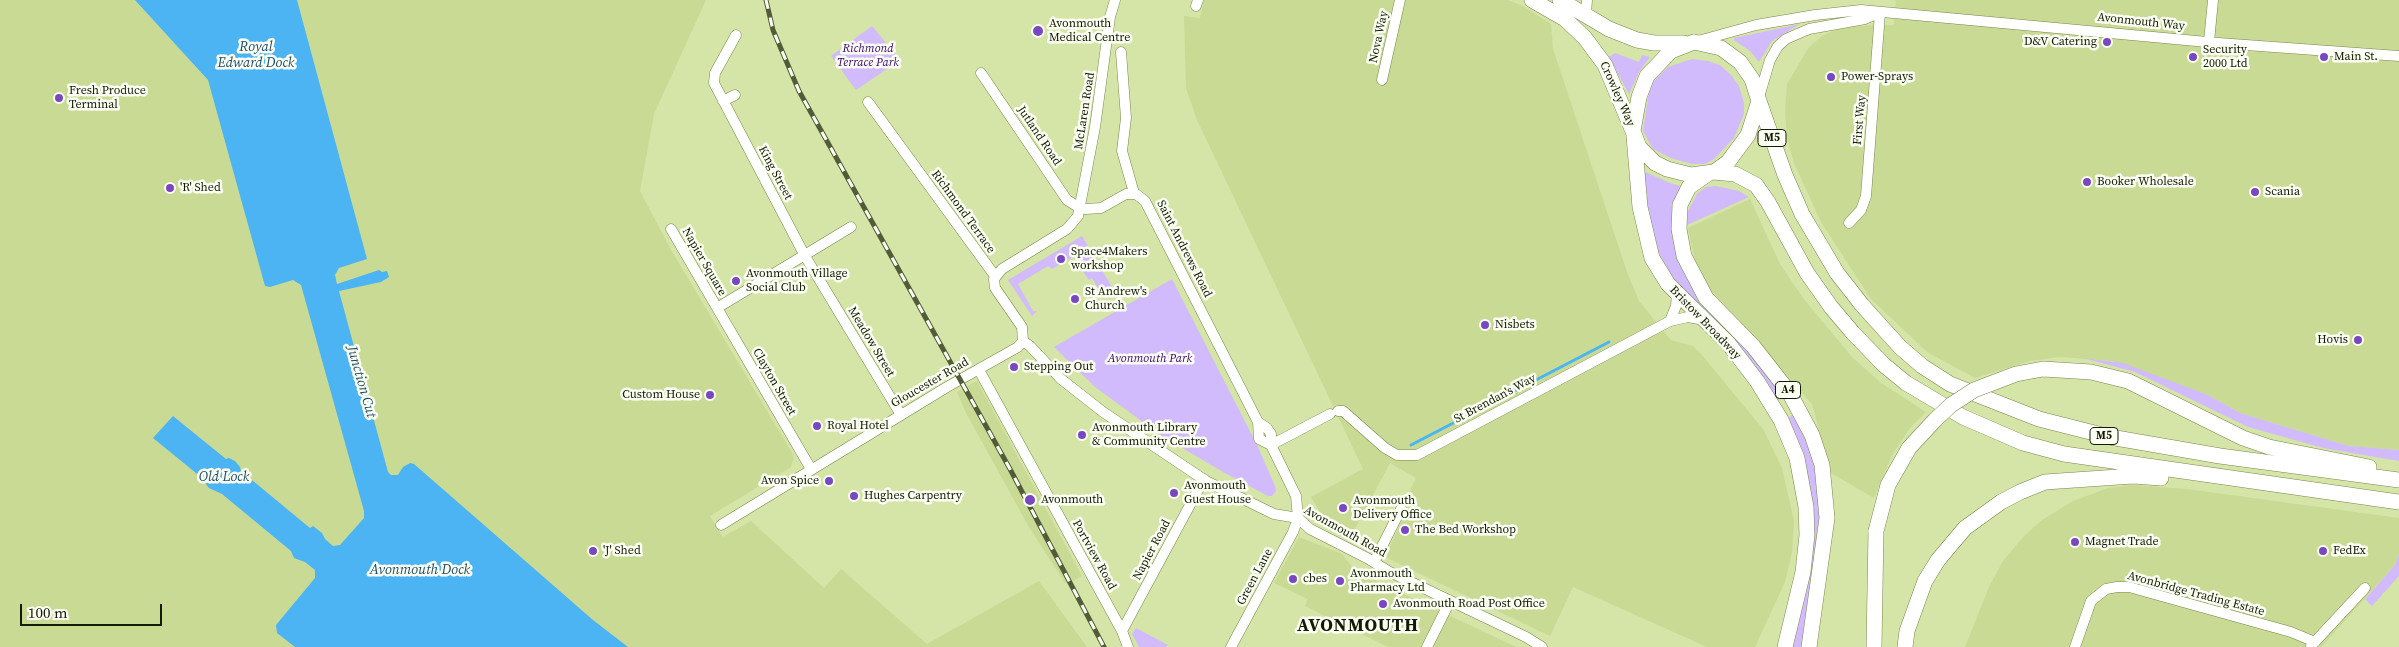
<!DOCTYPE html>
<html>
<head>
<meta charset="utf-8">
<style>
	body { margin:0 }
	#map { position:relative; width:2399px; height:647px; overflow:hidden; background:#d5e4a7; font-family:"Source Serif 4",serif }
	canvas { display:block }
	.scale { position:absolute; left:20px; top:604px; width:142px; height:22px; box-sizing:border-box; border:2px solid #151a03; border-top:0; padding-left:6px; font-size:15px; line-height:18px; white-space:nowrap; color:#151a03; -webkit-text-stroke:4px #fbfff3; paint-order:stroke }
</style>
</head>
<body>
<div id="map">
<canvas width="2399" height="647"></canvas>
<div class="scale">100 m</div>
</div>
<script>
const ctx = document.querySelector('canvas').getContext('2d');
ctx.lineJoin = 'round';
function paint(path, color) { ctx.fillStyle = color; ctx.fill(path, 'evenodd'); }
const toPath = rows => new Path2D(rows.map(r => 'M' + r).join(''));
function stroke(path, color, width, dash) { ctx.strokeStyle = color; ctx.lineWidth = width; ctx.lineCap = dash ? 'butt' : 'round'; ctx.setLineDash(dash || []); ctx.stroke(path); }
function label(font, color, halo, rows, align = 'center') {
  ctx.font = font + ' "Source Serif 4",serif'; ctx.lineWidth = 5; ctx.setLineDash([]); ctx.textBaseline = 'middle'; ctx.strokeStyle = halo; ctx.fillStyle = color; for (const [text, x, y, turn = 0] of rows) {
    ctx.save(); ctx.translate(x, y); ctx.rotate((+turn || 0) * Math.PI / 180); ctx.textAlign = isNaN(turn) ? turn : align; if (halo) ctx.strokeText(text, 0, 0); ctx.fillText(text, 0, 0); ctx.restore();
  }
}
paint(toPath([
	[0,0,706,0,654,114,640,191,671,250,794,456,791,467,710,516,723,537,751,521,824,588,841,569,927,644,1039,581,1087,647,0,647],
	[1204,0,1508,0,1523,6,1551,24,1553,49,1628,275,1639,301,1671,340,1693,346,1701,354,1763,429,1782,468,1794,521,1792,552,1785,582,1755,647,1707,647,1573,587,1550,636,1385,557,1408,508,1403,505,1416,478,1390,463,1351,536,1325,521,1311,497,1363,469,1197,120,1186,88,1184,16,1200,18],
	[1894,0,2399,0,2399,450,2349,446,2240,413,2208,395,2112,361,2060,357,2030,361,1975,378,1927,352,1871,299,1821,222,1794,163,1787,138,1785,111,1787,84,1809,47,1822,36,1835,30,1856,26,1894,25,1896,1],
	[1750,199,1780,264,1803,298,1852,357,1881,383,1926,412,1910,428,1892,455,1874,498,1831,473,1812,404,1708,287,1697,269,1688,228],
	[977,381,1082,576,1077,579,1065,583,1029,527,966,413,957,392],
	[2131,485,2187,489,2399,518,2399,554,2395,565,2321,647,1965,647,1989,587,2003,561,2024,536,2042,520,2073,501,2108,488],
	[1299,537,1342,554,1355,571,1516,647,1388,647,1305,606,1308,599,1274,583]
]), '#c9da94');
paint(toPath([
	[1800,24,1772,41,1759,62,1750,51,1734,40,1734,38],
	[872,26,900,60,856,90,831,56],
	[1615,53,1639,62,1642,55,1650,57,1639,72,1629,94,1609,57],
	[1692,59,1708,61,1720,65,1732,76,1739,86,1744,103,1744,114,1734,138,1714,159,1705,164,1692,164,1671,158,1653,149,1643,131,1649,91,1653,82,1668,67],
	[1643,171,1670,183,1681,186,1672,207,1672,223,1673,241,1679,260,1784,396,1776,401,1671,277,1655,245,1650,226],
	[1716,186,1739,191,1749,197,1687,225,1688,211,1697,194,1706,187],
	[1082,236,1116,294,1108,298,1105,294,1102,295,1092,278,1089,280,1073,257,1052,269,1048,266,1018,284,1033,311,1037,311,1032,316,1008,280],
	[1172,279,1257,445,1275,486,1276,491,1272,496,1268,496,1223,472,1162,436,1095,387,1054,347],
	[2083,358,2123,363,2208,395,2240,413,2349,446,2399,450,2399,461,2323,448,2248,427,2135,372],
	[1795,414,1804,431,1817,468,1822,510,1804,647,1792,647,1810,559,1786,419],
	[2399,554,2399,576,2372,606,2365,599,2395,565],
	[1136,628,1168,645,1166,647,1139,647,1132,634]
]), '#d1bbfd');
paint(toPath([
	[135,0,297,0,367,259,339,268,335,275,337,284,379,270,382,272,387,271,389,277,381,282,339,291,388,472,391,475,398,475,403,467,410,463,414,464,593,620,628,647,295,647,277,633,276,625,315,578,315,570,305,562,294,558,291,551,222,494,209,488,206,484,207,482,153,438,173,416,226,459,229,458,235,461,240,467,241,471,310,528,313,526,322,533,325,539,333,546,340,545,364,518,364,511,301,285,293,280,270,287,265,286,208,80]
]), '#4cb4f3');
stroke(toPath([
	[1411,445,1609,342]
]), '#4cb4f3', 3);
const minor = toPath([
	[1196,6,1198,0],
	[1586,14,1587,0],
	[736,35,715,73,714,83,805,256,901,415],
	[1698,41,1756,25,1815,15,1861,10,2218,43,2399,56],
	[2209,42,2213,0],
	[1121,52,1126,118,1122,151,1134,193],
	[981,73,1067,200,1080,208,1086,209,1101,208,1126,194,1136,194,1145,201,1258,422,1259,439,1271,445],
	[1382,80,1400,0],
	[1759,97,1770,60,1778,46,1786,39,1809,29,1865,19,1879,13],
	[723,101,735,95],
	[868,102,995,276],
	[1849,223,1861,210,1866,196,1880,13],
	[671,229,811,469],
	[717,308,851,227],
	[1670,321,1676,306,1677,294],
	[1023,341,1030,346,1061,379,1103,412,1206,481,1274,514,1298,518,1310,529,1367,558,1388,571,1526,637,1542,647],
	[1023,341,1022,327,995,288,994,279,1002,269,1067,229,1078,216,1095,127,1110,17,1115,0],
	[979,370,1122,631,1128,647],
	[1338,411,1343,411,1385,448,1397,455,1417,455,1670,321,1688,317,1704,320],
	[1271,445,1330,414],
	[721,525,947,387,1018,347,1023,341],
	[1374,562,1401,509],
	[1122,631,1204,479],
	[2311,646,2365,588],
	[1231,647,1293,532,1298,518,1296,496,1271,445,1271,434,1267,428,1258,422],
	[1427,647,1450,601],
	[2075,647,2091,601,2106,589,2117,587,2129,587,2291,632,2315,642]
]);
const highway = toPath([
	[1532,0,1565,19,1585,38,1605,65,1632,129],
	[1560,0,1609,29,1637,40,1654,43,1684,43],
	[1694,42,1721,48,1740,62,1752,79,1759,101,1748,135,1728,162,1714,172,1691,175,1667,169,1655,163,1639,147,1633,131,1639,97,1647,76,1671,51,1694,42],
	[1759,101,1785,175,1802,214,1837,273,1862,305,1900,347,1922,366,1950,384,2039,419,2110,437,2220,456,2399,480],
	[1634,136,1640,207,1652,258,1668,284,1728,343,1757,381,1781,420,1797,458,1806,507,1807,535,1803,572,1785,647],
	[1714,172,1735,174,1756,185,1768,202,1807,273,1831,307,1853,333,1884,365,1906,383,1963,417,2023,443,2064,454,2399,502],
	[1709,173,1689,187,1680,205,1679,229,1684,256,1706,298,1753,346,1789,392,1812,435,1822,465,1827,518,1809,647],
	[2128,381,2243,438,2269,447,2369,467],
	[1874,647,1876,531],
	[1905,647,1907,631,1925,581,1938,560,1965,528,2001,502,2020,492,2045,482,2133,476,2161,478]
]);
stroke(minor, '#79864d', 11);
stroke(highway, '#79864d', 16);
stroke(minor, '#fff', 10);
stroke(highway, '#fff', 15);
const rail = toPath([
	[766,0,773,30,799,91,1010,469,1104,647]
]);
stroke(rail, '#535b38', 5);
stroke(rail, '#fbfff3', 3, [9]);
const highwayBridge = toPath([
	[1876,531,1888,485,1909,448,1935,420,1951,405,1974,390,2016,374,2043,369,2091,372,2128,381]
]);
stroke(highwayBridge, '#79864d', 16, []);
stroke(highwayBridge, '#fff', 15);
for (const [x, y, r, color] of [
	[1038,31,6,"#7947bf"],
	[2107,42,5,"#7947bf"],
	[2193,57,5,"#7947bf"],
	[2324,57,5,"#7947bf"],
	[1831,77,5,"#7947bf"],
	[59,98,5,"#7947bf"],
	[2087,182,5,"#7947bf"],
	[170,188,5,"#7947bf"],
	[2255,192,5,"#7947bf"],
	[1061,259,5,"#7947bf"],
	[736,281,5,"#7947bf"],
	[1075,299,5,"#7947bf"],
	[1485,325,5,"#7947bf"],
	[2358,340,5,"#7947bf"],
	[1014,367,5,"#7947bf"],
	[710,395,5,"#7947bf"],
	[817,426,5,"#7947bf"],
	[1082,435,5,"#7947bf"],
	[829,481,5,"#7947bf"],
	[1174,493,5,"#7947bf"],
	[854,496,5,"#7947bf"],
	[1030,500,6,"#7947bf"],
	[1343,508,5,"#7947bf"],
	[1405,530,5,"#7947bf"],
	[2075,542,5,"#7947bf"],
	[593,551,5,"#7947bf"],
	[2323,551,5,"#7947bf"],
	[1293,579,5,"#7947bf"],
	[1340,581,5,"#7947bf"],
	[1383,604,5,"#7947bf"]
]) { const dot = new Path2D(); dot.arc(x, y, r, 0, 2 * Math.PI); ctx.fillStyle = color; ctx.fill(dot); stroke(dot, '#fbfff3', 2); }
for (const [x, y, w] of [
	[1772,138,28],
	[1788,390,25],
	[2104,436,28]
]) { const box = new Path2D(); box.roundRect(x - w / 2, y - 8.5, w, 17, 4); ctx.fillStyle = '#fbfff3'; ctx.fill(box); stroke(box, '#151a03', 1); }
label('bold 11px', '#151a03', null, [
	["M5",1772,138],
	["A4",1788,390],
	["M5",2104,436]
]);
label('12px', '#151a03', '#fbfff3', [
	["Avonmouth Way",2141,22,6],
	["Nova Way",1379,37,-78],
	["Crowley Way",1617,94,66],
	["McLaren Road",1085,111,-81],
	["First Way",1860,120,-85],
	["Jutland Road",1039,136,56],
	["King Street",775,173,62],
	["Richmond Terrace",963,212,54],
	["Saint Andrews Road",1184,249,63],
	["Napier Square",704,262,60],
	["Bristow Broadway",1705,323,46],
	["Meadow Street",871,342,59],
	["Clayton Street",774,382,60],
	["Gloucester Road",930,383,-30],
	["St Brendan's Way",1495,399,-28],
	["Avonmouth Road",1345,532,29],
	["Napier Road",1152,550,-62],
	["Portview Road",1094,555,61],
	["Green Lane",1255,577,-62],
	["Avonbridge Trading Estate",2196,594,15]
]);
label('12px', '#151a03', '#fbfff3', [
	["Avonmouth",1049,24],
	["Medical Centre",1049,38],
	["D&V Catering",2097,42,"right"],
	["Security",2203,50],
	["2000 Ltd",2203,64],
	["Main St.",2334,57],
	["Power-Sprays",1841,77],
	["Fresh Produce",69,91],
	["Terminal",69,105],
	["Booker Wholesale",2097,182],
	["'R' Shed",180,188],
	["Scania",2265,192],
	["Space4Makers",1071,252],
	["workshop",1071,266],
	["Avonmouth Village",746,274],
	["Social Club",746,288],
	["St Andrew's",1085,292],
	["Church",1085,306],
	["Nisbets",1495,325],
	["Hovis",2348,340,"right"],
	["Stepping Out",1024,367],
	["Custom House",700,395,"right"],
	["Royal Hotel",827,426],
	["Avonmouth Library",1092,428],
	["& Community Centre",1092,442],
	["Avon Spice",819,481,"right"],
	["Avonmouth",1184,486],
	["Guest House",1184,500],
	["Hughes Carpentry",864,496],
	["Avonmouth",1041,500],
	["Avonmouth",1353,501],
	["Delivery Office",1353,515],
	["The Bed Workshop",1415,530],
	["Magnet Trade",2085,542],
	["'J' Shed",603,551],
	["FedEx",2333,551],
	["Avonmouth",1350,574],
	["Pharmacy Ltd",1350,588],
	["cbes",1303,579],
	["Avonmouth Road Post Office",1393,604]
], 'left');
label('italic 12px', '#3c0070', '#fbfff3', [
	["Richmond",868,49],
	["Terrace Park",868,63],
	["Avonmouth Park",1150,359]
]);
label('italic 14px', '#244e69', '#fbfff3', [
	["Royal",256,47],
	["Edward Dock",256,63],
	["Junction Cut",361,382,74],
	["Old Lock",224,477],
	["Avonmouth Dock",420,570]
]);
ctx.letterSpacing = '1px';
label('bold 18px', '#151a03', '#fbfff3', [
	["AVONMOUTH",1358,626]
]);
ctx.letterSpacing = '0px';
</script>
</body>
</html>
